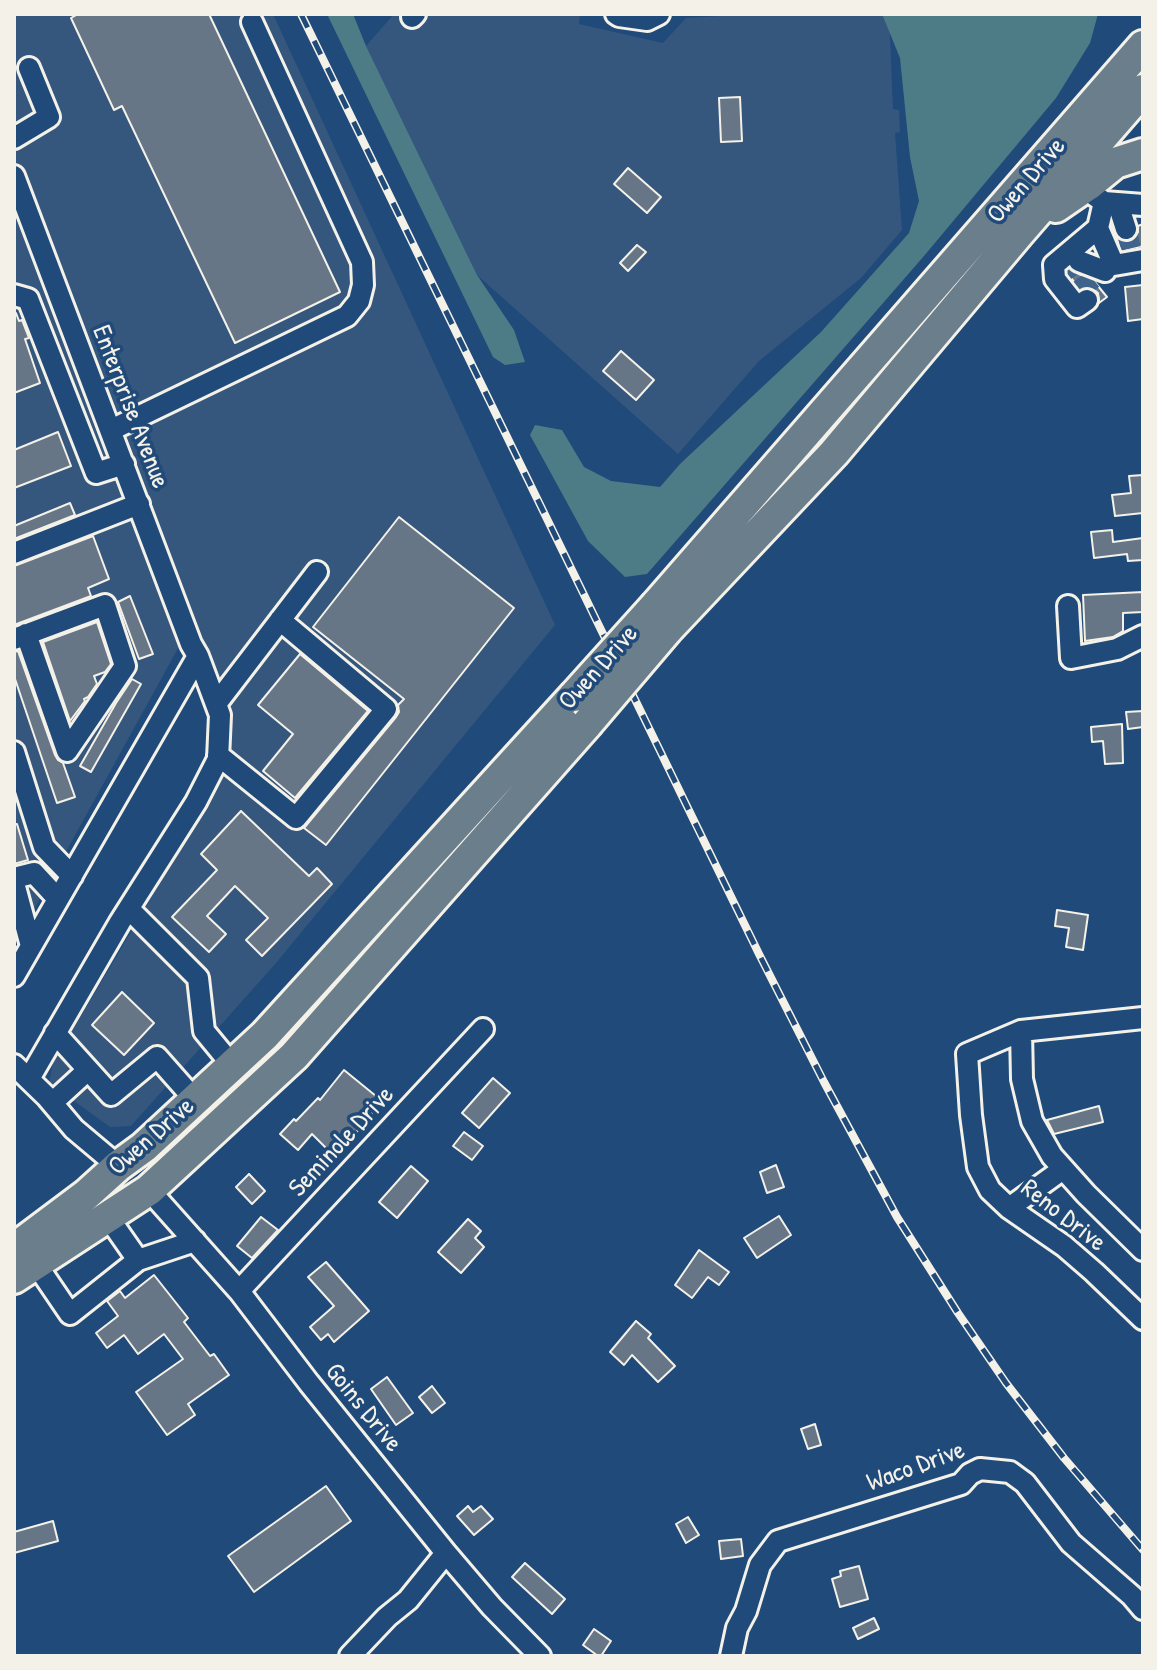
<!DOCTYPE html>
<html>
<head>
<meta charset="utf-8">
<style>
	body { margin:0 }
	#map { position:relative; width:1157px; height:1670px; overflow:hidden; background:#1f4a7a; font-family:"Patrick Hand",sans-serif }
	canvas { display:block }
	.frame { position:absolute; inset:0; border:16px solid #f4f1e8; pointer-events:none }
</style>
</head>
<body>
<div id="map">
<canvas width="1157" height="1670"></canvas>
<div class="frame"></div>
</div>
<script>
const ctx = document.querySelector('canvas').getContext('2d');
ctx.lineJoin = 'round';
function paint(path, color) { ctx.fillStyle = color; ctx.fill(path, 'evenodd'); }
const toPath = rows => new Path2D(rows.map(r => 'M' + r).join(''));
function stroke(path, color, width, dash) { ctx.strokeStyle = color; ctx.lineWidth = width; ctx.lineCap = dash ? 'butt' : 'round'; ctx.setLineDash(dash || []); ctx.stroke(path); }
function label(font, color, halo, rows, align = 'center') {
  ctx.font = font + ' "Patrick Hand",sans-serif'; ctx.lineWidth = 7; ctx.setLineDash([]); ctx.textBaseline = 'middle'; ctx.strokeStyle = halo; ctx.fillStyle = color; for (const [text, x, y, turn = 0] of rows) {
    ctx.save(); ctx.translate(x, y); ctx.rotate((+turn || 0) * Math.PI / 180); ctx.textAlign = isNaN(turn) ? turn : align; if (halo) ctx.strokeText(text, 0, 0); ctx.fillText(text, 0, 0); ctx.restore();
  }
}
paint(toPath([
	[14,14,273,14,555,625,276,963,131,1126,110,1127,49,1083,53,1063,172,863,223,773,230,739,232,710,193,621,14,946],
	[394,14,580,14,579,24,663,43,686,18,756,14,889,14,893,109,899,110,900,132,895,133,902,230,861,278,759,361,678,454,477,275,366,46]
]), '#35577e');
paint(toPath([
	[327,14,353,14,366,46,477,275,514,330,525,362,505,365,493,357],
	[882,14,1098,14,1090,43,1056,98,924,256,647,574,625,577,588,541,530,435,535,425,562,430,584,467,611,481,660,487,680,464,821,332,909,233,919,201,910,157,900,58]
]), '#4e7c86');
const building = toPath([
	[78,14,209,14,340,292,235,343,122,106,114,110,71,18,78,14],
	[740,97,742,141,721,142,719,98,740,97],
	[628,168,661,197,647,213,614,184,628,168],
	[1143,224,1143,246,1122,250,1116,237,1122,241,1131,241,1138,232,1138,226,1143,224],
	[637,245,646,252,628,271,620,263,637,245],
	[1069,269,1094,281,1107,297,1099,303,1098,293,1093,289,1087,287,1080,289,1068,274,1069,269],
	[1143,285,1143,319,1128,321,1125,287,1143,285],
	[14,313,16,313,19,321,22,320,29,338,25,339,40,383,14,393,14,313],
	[621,351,654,380,636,400,603,371,621,351],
	[58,432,71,466,14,488,14,450,58,432],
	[1143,475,1143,513,1115,516,1112,495,1131,493,1129,476,1143,475],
	[70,503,75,515,14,539,14,526,70,503],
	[399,517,514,608,326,845,304,828,396,717,399,712,398,705,404,699,313,627,399,517],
	[1112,530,1113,542,1143,538,1143,560,1128,561,1127,554,1094,558,1091,532,1112,530],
	[93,536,109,579,88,588,91,596,14,625,14,566,93,536],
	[1143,592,1143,612,1123,613,1123,631,1113,637,1085,641,1083,595,1143,592],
	[130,596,153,654,139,659,118,602,130,596],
	[97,622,111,664,105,672,94,676,97,684,88,697,84,699,85,701,70,721,43,642,97,622],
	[18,651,55,755,58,760,63,763,75,797,57,803,14,676,14,652,18,651],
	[300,654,368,711,295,798,263,771,293,734,258,705,300,654],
	[132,679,141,684,91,772,80,766,116,703,132,679],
	[1143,711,1143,727,1128,729,1126,712,1143,711],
	[1122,724,1123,763,1105,764,1103,741,1092,742,1091,727,1122,724],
	[241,811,309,876,317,868,332,884,262,956,246,940,268,918,235,886,207,916,226,934,209,952,172,917,217,870,201,854,241,811],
	[14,824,17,824,28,860,14,864,14,824],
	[1057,910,1088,915,1083,950,1066,947,1069,928,1055,926,1057,910],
	[122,992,154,1023,124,1055,92,1025,122,992],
	[344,1070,382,1101,355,1134,334,1156,312,1134,298,1150,280,1134,294,1119,296,1121,318,1098,320,1100,344,1070],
	[493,1078,510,1093,479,1128,462,1113,493,1078],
	[1099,1106,1103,1122,1054,1134,1047,1120,1099,1106],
	[464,1132,483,1146,472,1160,453,1146,464,1132],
	[776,1165,784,1187,767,1193,760,1172,776,1165],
	[411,1166,428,1181,397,1218,379,1202,411,1166],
	[249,1174,265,1191,252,1204,236,1187,249,1174],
	[779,1216,791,1235,757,1258,744,1238,779,1216],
	[261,1217,278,1230,252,1258,237,1246,261,1217],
	[468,1219,481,1231,475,1238,484,1247,461,1273,438,1252,468,1219],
	[699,1250,729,1272,719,1285,708,1277,692,1298,675,1285,699,1250],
	[326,1262,369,1311,334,1342,328,1334,321,1340,310,1327,334,1306,308,1277,326,1262],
	[154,1275,188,1318,184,1322,210,1356,214,1354,229,1375,188,1404,195,1415,167,1435,136,1392,183,1359,164,1334,138,1354,124,1335,107,1348,96,1333,118,1316,107,1301,120,1291,125,1298,154,1275],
	[636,1321,651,1334,648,1338,675,1366,658,1382,632,1355,624,1365,610,1352,636,1321],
	[387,1377,413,1413,396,1425,371,1389,387,1377],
	[432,1386,445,1403,432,1413,419,1397,432,1386],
	[815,1424,821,1445,808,1449,801,1429,815,1424],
	[326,1486,351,1521,254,1592,228,1556,326,1486],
	[468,1506,473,1512,481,1506,493,1519,474,1535,457,1516,468,1506],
	[688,1517,699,1535,686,1543,676,1524,688,1517],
	[53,1521,58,1541,14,1553,14,1532,53,1521],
	[741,1539,743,1556,721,1559,719,1541,741,1539],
	[525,1563,565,1599,552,1614,512,1577,525,1563],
	[859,1566,868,1599,840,1607,832,1579,841,1576,840,1571,859,1566],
	[874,1618,879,1629,858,1639,853,1628,874,1618],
	[594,1629,611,1641,601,1656,598,1656,583,1645,594,1629]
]);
paint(building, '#677686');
stroke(building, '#f4f1e8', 2);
stroke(toPath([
	[1126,229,1131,249],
	[1065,271,1079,261],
	[1079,290,1093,279]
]), '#3f638a', 20, [20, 10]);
const minor = toPath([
	[616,14,619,16,647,20,659,14],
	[412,17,415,14],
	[14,138,49,117,29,68],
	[14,176,191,644,198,656,14,976],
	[1094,195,1104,202,1143,205],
	[1104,202,1098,228,1114,265,1143,260],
	[1118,204,1126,229],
	[1079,261,1105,271],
	[14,295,28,299,96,473,124,464],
	[1087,300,1077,307,1055,279,1054,265,1098,228],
	[111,430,347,316,359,301,363,285,362,262,252,22],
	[14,553,139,504],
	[1068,606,1071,658,1117,649,1143,636],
	[14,639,105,605,125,666,67,751,26,634],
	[216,704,317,572],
	[14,752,44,847,72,876],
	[218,755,296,818,386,709,280,620],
	[14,878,34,873,58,899],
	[14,883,31,946],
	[129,909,198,978,204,1031,232,1065],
	[1143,1018,1021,1031,967,1054,971,1115,978,1167,990,1190,1009,1208,1064,1246,1094,1272,1143,1319],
	[1021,1031,1022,1079,1032,1121,1052,1156,1086,1194,1143,1250],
	[55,1033,111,1095,157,1057,195,1100],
	[14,1065,47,1097,74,1129,118,1166],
	[29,1079,120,922,196,802,218,759,220,715,198,656],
	[52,1103,88,1070],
	[149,1190,239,1291,309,1383,446,1553,492,1607,540,1656],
	[1009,1208,1063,1169],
	[138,1260,195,1241],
	[36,1264,70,1314,138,1260,108,1217],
	[239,1291,483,1029],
	[350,1656,387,1617,408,1600,446,1553],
	[731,1656,737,1628,746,1611,760,1565,778,1541,961,1484,970,1474,980,1469,1010,1472,1025,1483,1071,1543,1132,1596,1143,1609]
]);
const highway = toPath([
	[1056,207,1088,185,1115,163,1143,154],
	[656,605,1143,46],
	[667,630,834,453,1019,233,1143,90],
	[14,1249,86,1195,118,1166,144,1147,265,1035,574,696],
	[14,1278,149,1190,294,1056,587,724]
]);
stroke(minor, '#f4f1e8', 26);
stroke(highway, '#f4f1e8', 36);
stroke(minor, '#1f4a7a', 20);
stroke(highway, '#6b7e8b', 30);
const rail = toPath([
	[301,14,759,954,824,1082,897,1217,958,1313,1006,1383,1064,1458,1143,1550]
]);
stroke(rail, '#f4f1e8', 8);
stroke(rail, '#1f4a7a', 5, [15]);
const highwayBridge = toPath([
	[574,696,656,605],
	[587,724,667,630]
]);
stroke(highwayBridge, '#f4f1e8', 36, []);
stroke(highwayBridge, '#6b7e8b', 30);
label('26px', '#f4f1e8', '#1f4a7a', [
	["Owen Drive",1027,181,-49],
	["Enterprise Avenue",130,407,69],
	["Owen Drive",599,668,-48],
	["Owen Drive",152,1137,-41],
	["Seminole Drive",342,1142,-47],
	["Reno Drive",1063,1216,38],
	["Goins Drive",363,1408,51],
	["Waco Drive",916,1467,-20]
]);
</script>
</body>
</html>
